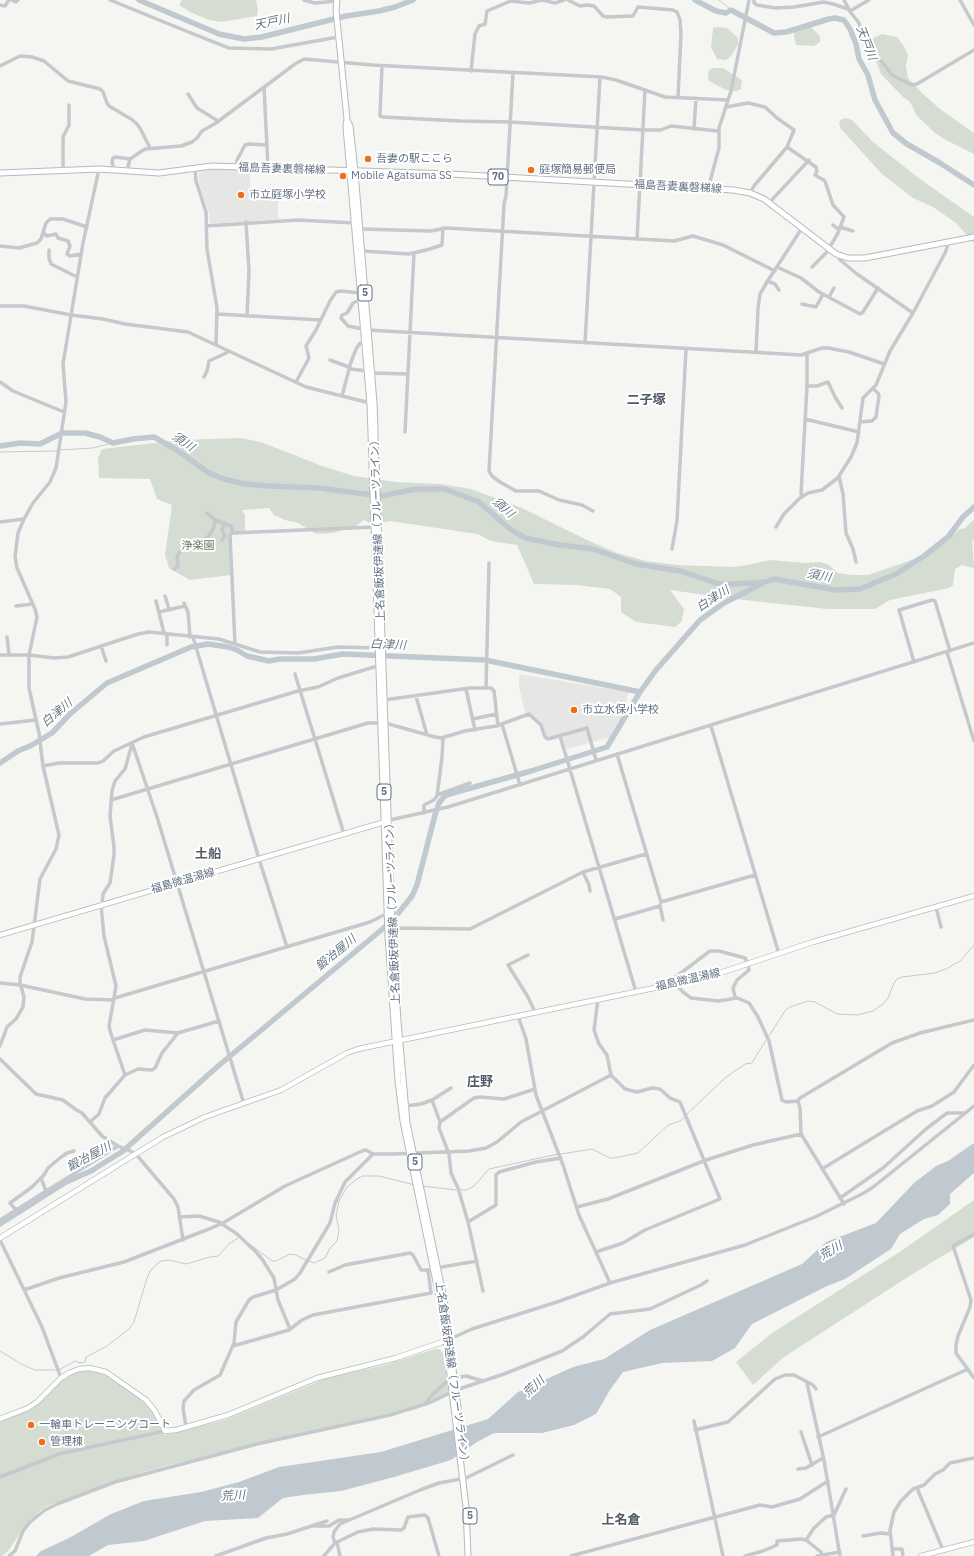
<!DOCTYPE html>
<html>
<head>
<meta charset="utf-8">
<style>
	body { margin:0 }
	canvas { display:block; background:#f5f6f2 }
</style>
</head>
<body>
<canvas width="974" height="1556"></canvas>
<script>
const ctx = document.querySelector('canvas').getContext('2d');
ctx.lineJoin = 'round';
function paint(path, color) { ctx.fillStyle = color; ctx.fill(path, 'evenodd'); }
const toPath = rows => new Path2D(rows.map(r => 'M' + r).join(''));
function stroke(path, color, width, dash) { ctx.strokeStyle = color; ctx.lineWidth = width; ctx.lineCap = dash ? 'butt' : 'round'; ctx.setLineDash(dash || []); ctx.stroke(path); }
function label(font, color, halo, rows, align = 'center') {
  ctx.font = font + ' "IBM Plex Sans","Noto Sans JP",sans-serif'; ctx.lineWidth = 4; ctx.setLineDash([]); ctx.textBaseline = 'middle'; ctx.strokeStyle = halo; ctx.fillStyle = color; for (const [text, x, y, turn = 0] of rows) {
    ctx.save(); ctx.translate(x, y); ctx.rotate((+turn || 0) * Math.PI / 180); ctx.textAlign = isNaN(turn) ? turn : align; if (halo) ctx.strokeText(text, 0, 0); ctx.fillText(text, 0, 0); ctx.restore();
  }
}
paint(toPath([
	[200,169,250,170,250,188,278,188,278,219,210,224,209,213,199,184,199,171],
	[519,674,628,692,626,707,615,736,566,749,562,735,547,737,542,725,530,713,525,713,519,686]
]), '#e6e6e5');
paint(toPath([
	[182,0,256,0,258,10,257,16,221,22,209,20,190,12,179,5],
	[798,26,811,27,820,36,820,42,814,46,796,45,793,30],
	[718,27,727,28,738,38,738,44,733,53,728,59,724,60,717,59,711,47,713,28],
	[882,34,897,37,904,46,908,55,906,66,908,78,922,93,940,109,974,133,974,154,944,139,935,133,917,116,910,102,903,97,881,74,871,48,873,38],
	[713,68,723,68,742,80,741,89,737,91,726,90,709,81,708,77,709,70],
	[846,118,852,120,873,142,920,179,974,217,974,243,956,223,933,207,913,198,882,174,841,129,839,123,840,120],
	[240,438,261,442,322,466,354,476,396,482,441,484,471,489,522,508,587,540,617,553,646,561,677,565,733,567,747,565,771,560,805,563,821,562,829,565,838,573,852,575,868,575,923,556,960,529,965,528,974,519,974,540,972,541,974,568,962,565,955,569,953,585,949,588,890,600,875,609,827,609,726,598,670,590,684,609,682,621,675,627,636,622,621,612,621,597,610,589,576,585,534,584,517,545,491,541,477,534,390,521,372,525,364,520,356,526,333,533,316,534,298,523,285,520,274,515,269,508,242,510,245,515,245,531,231,531,229,534,231,575,190,580,169,568,165,555,172,505,157,499,150,479,99,478,98,458,102,449,181,440],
	[974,1200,974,1237,911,1275,784,1357,753,1385,736,1362,772,1333,901,1251],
	[435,1349,439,1349,443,1353,449,1392,427,1402,391,1413,169,1465,130,1476,85,1492,47,1506,40,1511,27,1523,9,1550,2,1556,0,1556,0,1422,31,1409,45,1398,62,1380,73,1373,83,1370,92,1370,106,1374,145,1401,151,1407,160,1423,164,1435,225,1420,327,1378,385,1365]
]), '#d5ddd3');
paint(toPath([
	[974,1143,974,1173,950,1194,950,1204,938,1215,924,1219,900,1234,891,1249,845,1279,825,1287,752,1324,735,1348,712,1361,662,1363,623,1372,610,1390,596,1414,574,1425,542,1433,494,1433,477,1442,451,1460,394,1477,341,1491,303,1495,283,1498,258,1518,205,1521,144,1541,108,1545,89,1556,36,1556,41,1551,69,1538,111,1514,144,1501,201,1492,239,1482,279,1467,381,1452,488,1419,518,1392,573,1367,604,1359,650,1330,802,1264,826,1242,876,1223,914,1183,936,1166,948,1161]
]), '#c1c9d0');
stroke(toPath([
	[719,0,731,10],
	[60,450,92,448,113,443],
	[0,452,57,451],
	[769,1036,785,1011,790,1007,808,1001,815,1002,837,1014,857,1015,873,1011,883,1004,888,998,894,983,897,979,902,977,935,973,946,969,960,961,974,945],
	[687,1114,725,1078,745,1064,752,1063,766,1040],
	[561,1154,592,1149,610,1158,614,1158,638,1153,668,1125,680,1121,685,1117],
	[422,1186,456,1190],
	[460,1190,467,1190,474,1186,489,1169,558,1154],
	[251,1245,272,1261,276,1261,290,1254,296,1255,306,1260],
	[309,1261,314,1263,325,1258,330,1248,337,1241,339,1230,336,1216,339,1201,347,1187,357,1179,362,1176,379,1176,415,1185],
	[0,1351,23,1365,35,1370,56,1370],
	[59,1370,75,1361,80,1363,85,1362,86,1357,107,1346,129,1329,134,1322,147,1278,150,1271,158,1263,161,1261,169,1260,186,1264,210,1257,218,1256,229,1244,238,1238],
	[61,1425,68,1427,79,1422,85,1422,88,1419]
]), '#c1c9d0', 1);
stroke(toPath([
	[139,0,219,34,244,39,262,37,346,16,379,11,395,7,413,0],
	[695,0,716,11,726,13,731,10,774,33,786,32,829,19,835,18,844,20,850,29,856,44,859,59,868,75,875,100,893,133,907,144,940,163,974,185],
	[0,446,20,443,40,444,62,433,85,433,100,437,113,443,133,439,154,437,175,449,209,473,224,479,244,484,269,486,319,488,381,496,416,489,445,489,479,502,510,529,525,538,560,545,593,549,636,564,680,571,719,584,734,584,765,582,774,579,836,590,860,589,896,574,924,556,948,537,963,517,974,507],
	[0,763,18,751,30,746,52,733,70,714,107,683,191,647,208,644,228,647,237,650,247,656,269,661,280,659,314,659,343,654,485,660,640,692],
	[0,1224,66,1182,91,1171,123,1151,217,1067,392,921,412,896,417,885,435,815,439,803,443,798,446,795,531,771,607,747,640,692,656,670,700,620,724,603,763,583]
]), '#c1c9d0', 5.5);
const secondary = toPath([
	[0,935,388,821],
	[0,1238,163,1137,205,1117,281,1090,347,1053,358,1049,698,979,720,973,813,942,974,896],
	[0,1419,28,1408,37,1402,61,1378,69,1373,79,1369,90,1368,106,1372,146,1400,155,1411,165,1431,176,1430,228,1415,317,1378,396,1358,448,1340],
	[921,1556,974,1542]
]);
const primary = toPath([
	[337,0,336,10,347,119,346,127,370,404,388,936,398,1081,403,1121,440,1301,446,1341,466,1507,468,1556],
	[347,120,350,126,355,171,374,403,392,931,398,1021,407,1123,444,1299,458,1408],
	[0,173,99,169,159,173,212,166,450,174,733,190,750,193,764,199,836,254,848,258,865,258,974,237]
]);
stroke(secondary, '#b7bbc0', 6);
stroke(primary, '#b6b9be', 7);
stroke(toPath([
	[12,0,16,2,18,0],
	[110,0,191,33,229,48,271,49,338,37],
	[304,0,315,3,337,1],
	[568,0,580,6,587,5,594,6,603,16,607,17,631,16,633,16,638,7,673,10,677,12,680,20,681,34,678,98],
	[754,0,754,3,757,5,775,8,794,7,824,2,833,4,848,9,859,23,864,39,868,43,869,51,882,62,892,75,912,85,917,84,974,50],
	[844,0,850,11,869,0],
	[960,0,974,25],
	[0,5,5,6,9,0],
	[0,66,20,56,32,57,44,61,68,81,100,89,103,92,107,103,109,106,131,119,137,124,141,130,150,148],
	[382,66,380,114,380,116,383,117,460,121,510,122,643,130,661,130,671,126,718,131],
	[471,71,475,34,479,26,485,24,487,11,511,1,529,3,542,0,555,3,564,0],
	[513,73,506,196,504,204,489,471,492,476,500,482,516,491,539,491,559,500,582,505,593,511],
	[264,87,268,168],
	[188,94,197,108,218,121],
	[726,107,748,103,765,107,777,118,794,130,787,147,754,186,750,193],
	[694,129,696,98],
	[787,147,816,167,817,171,815,175,825,181,833,205,844,217,838,233,827,252,812,267],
	[236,167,237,160,245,145,249,144,267,145],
	[195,168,196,181,206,212,207,249,217,308,216,344],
	[114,169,112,162,113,158,115,157,130,159],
	[63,171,63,137,69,125,69,105],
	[127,171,130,159,145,149,181,146,192,142,197,138,202,131,216,123,295,64,304,59,372,65,602,77,616,80,665,97,728,100],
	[708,189,719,148,719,128,731,91,749,0],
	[769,203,809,160],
	[246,222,249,271,247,316],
	[833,225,839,230],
	[206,226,298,220,355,223],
	[840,227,853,231],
	[360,229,431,231,446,228,674,241,693,236,723,245,775,271],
	[43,233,47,236,56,234,58,238,68,241,70,246,67,254,70,256,81,254],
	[637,239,645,90],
	[0,246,19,248,37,243,41,239,46,223,50,219,63,219,87,227],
	[49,250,49,258,51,264,77,277],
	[362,251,409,254,430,249,442,245,443,228],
	[839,255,839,259,857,274,913,313],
	[777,267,801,278,819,292,860,314,863,312,878,288],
	[767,281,775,284,779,290],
	[829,297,834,288],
	[362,299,353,303,347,313,342,315,341,318,348,326,368,330,801,355,822,348,828,348,849,352,884,364],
	[802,304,816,307,823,294],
	[0,306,24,306,71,315,103,319,125,324,188,332,306,387,370,403],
	[217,314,321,320],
	[585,343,600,77],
	[756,352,758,308,760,294,767,282,802,228],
	[330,360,349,367,351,369,367,371],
	[372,373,408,374],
	[204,377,207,371,209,361,226,353,229,351],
	[0,382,13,391,64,412],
	[296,382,309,358,306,346,316,330,330,301,336,292,341,291,361,293],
	[807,386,817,386,828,382,835,397,842,408],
	[342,396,351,362,356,349,360,343,365,341],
	[805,419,859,432],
	[860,422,872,421,876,417,879,396,878,393,873,389],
	[405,432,414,253],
	[802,497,801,493,807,386,807,354],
	[207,513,215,520,231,526,233,533],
	[0,522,24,519],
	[776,527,784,514,800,498,808,493,822,490,839,477],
	[222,540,225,536,222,530,224,524],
	[672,549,677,521,686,349],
	[856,562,853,549,846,533,843,494,839,476,851,457,857,443,863,398,876,385,890,351,913,313,945,253,949,242],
	[174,569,178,566,177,557,180,551,208,537,214,527,215,520],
	[165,596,169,609],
	[156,601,164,633],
	[184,603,188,612,190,637],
	[16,606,33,604],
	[159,612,185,606],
	[167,634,167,645],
	[7,637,9,654],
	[193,637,259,859,287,947],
	[235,644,230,535,232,533,374,527],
	[101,646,106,661],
	[947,652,974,741],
	[0,655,29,655,54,658,68,657,138,634,149,632,219,639,260,652,298,653,338,647,380,648],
	[914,662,899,610,932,600,935,601,950,651],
	[295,674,344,834],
	[486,688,489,563],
	[466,689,475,730],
	[416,696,427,735],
	[384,700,470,688,491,688,494,691,498,726],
	[473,719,496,714],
	[0,724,36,720],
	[502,724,520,785],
	[711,726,779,954],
	[560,736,636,992],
	[132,743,157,817,244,1104],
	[617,754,661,902,755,875],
	[43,766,59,763,98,763,103,761,114,751,144,737,298,691,318,687,338,678,374,667],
	[437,795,470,783],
	[111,800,368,723,385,723,435,737,441,738,465,731,496,726,529,714,541,725,545,737,548,739,587,728,596,760],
	[424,813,424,805,434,800,437,796,442,757,443,738],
	[390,820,448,807,974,643],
	[583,872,589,885,590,891],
	[101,905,104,936,116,986,109,1026,111,1034,125,1075],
	[102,905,103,894,110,883,114,855,114,847,110,816,112,791,115,781,125,769,132,744],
	[660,905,663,920],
	[936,907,941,927],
	[615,919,660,906],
	[391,931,401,928,470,929,583,872,646,854],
	[528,955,508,965,528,997,535,1012],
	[678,977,676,984,683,992,691,998,718,1001,737,998],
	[0,983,20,985,85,999,114,1000],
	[665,985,710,951,719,951,745,958,748,964,749,970,737,980,733,988,735,997,749,1003,758,1017,769,1041,782,1100,786,1102,798,1101,800,1108,801,1134,844,1204],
	[115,998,370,922,388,913],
	[518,1016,526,1039,536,1095,563,1165,579,1215,610,1283],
	[113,1040,145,1030,178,1033,219,1021],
	[0,1046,7,1027,16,1019,23,1007,24,997,20,983,20,977,32,942,40,879,56,849,59,835,43,766,39,733,29,688,29,655,37,617,35,609,17,568,15,556,18,533,24,519,33,503,50,482,56,468,66,402,63,364,83,243,99,169],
	[0,1059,36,1094,63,1100,75,1109,82,1113,102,1136,118,1146,135,1153,174,1199,178,1207,183,1240],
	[432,1100,440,1122],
	[798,1101,800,1098,892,1043,920,1033,974,1020],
	[405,1106,421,1104,432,1100,451,1088],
	[90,1122,99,1114,105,1098,125,1075,138,1069,152,1070,155,1068,162,1053,178,1033],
	[822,1169,917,1111,932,1106,954,1092,974,1065],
	[41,1178,46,1191],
	[840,1198,883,1168,926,1129,947,1113,964,1113],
	[577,1207,608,1199,706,1160,753,1145,801,1134],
	[16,1210,10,1203,32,1187,44,1175,48,1168,60,1158,67,1153,74,1151],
	[179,1217,199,1216,219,1222,237,1234,256,1252,262,1259,274,1278,278,1300,290,1329],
	[0,1220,118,1146],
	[468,1222,458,1188,451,1173,449,1154,439,1128,440,1122,474,1098,480,1097,504,1099,535,1089],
	[974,1234,953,1246,971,1300,970,1307,958,1336,956,1345,956,1353,974,1378],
	[0,1240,42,1327,61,1378],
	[596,1252,623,1243,645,1230,720,1199,680,1102,670,1098,660,1089,652,1088,637,1092,625,1089,611,1075,607,1055,599,1044,594,1030,598,999],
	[436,1268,477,1261],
	[329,1272,345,1265,410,1253,413,1255,421,1270,430,1270],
	[24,1290,59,1278,124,1262,209,1229,223,1223,285,1186,362,1151,366,1150,373,1154,393,1154,469,1151,486,1148,497,1142,521,1122,611,1075],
	[483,1291,468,1222,496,1205,496,1175,499,1172,536,1162,561,1158],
	[450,1339,472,1329,557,1302,610,1283,745,1245,815,1217,862,1194,872,1188,974,1106],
	[233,1346,289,1330,302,1320,313,1315,431,1293,428,1270],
	[460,1377,466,1376,483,1381],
	[807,1383,824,1460,840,1556],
	[425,1404,431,1396,446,1382],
	[694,1421,723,1556],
	[186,1427,183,1408,184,1401,194,1390,220,1375,234,1343,236,1322,249,1300,253,1297,276,1290,295,1279,300,1273,330,1223,335,1203,345,1182,373,1154],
	[695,1430,728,1422,775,1379,785,1375,794,1375,813,1385,816,1389],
	[801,1432,812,1465],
	[818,1437,968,1369],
	[798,1469,806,1468,823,1458],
	[0,1477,59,1454,165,1431],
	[917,1488,943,1550],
	[315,1526,329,1526,339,1520,349,1520],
	[863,1536,881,1533,890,1534],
	[806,1540,814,1528,826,1517,834,1515,846,1489],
	[337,1542,340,1556],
	[335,1543,333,1537,334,1532,340,1524,420,1490,439,1483,466,1478,513,1455],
	[892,1549,902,1549,903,1556],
	[9,1556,15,1551,23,1531,30,1522,45,1510,57,1504,115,1482,167,1468,257,1444,390,1415,429,1403,456,1390,504,1374,562,1351,583,1337,610,1314,650,1309,701,1285,707,1281],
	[216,1556,266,1538,287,1534,327,1521],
	[324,1556,335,1543,358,1532,373,1529,401,1530,404,1528,408,1517,425,1515,428,1518,439,1556],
	[571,1556,760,1505,772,1507,800,1499,828,1481],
	[745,1556,763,1551,777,1545,777,1541,801,1539,806,1540,821,1552,822,1555],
	[817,1556,840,1552],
	[893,1556,890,1530,894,1512,901,1501,913,1489,924,1485,935,1474,943,1470,950,1463,974,1458]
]), '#c5c8cc', 3.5);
stroke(secondary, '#fff', 4.5);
stroke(primary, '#fff', 5);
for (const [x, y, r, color] of [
	[368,159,4,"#eb701c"],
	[531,170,4,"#eb701c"],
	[343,176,4,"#eb701c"],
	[241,195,4,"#eb701c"],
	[574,710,4,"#eb701c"],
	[31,1425,4,"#eb701c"],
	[42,1442,4,"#eb701c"]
]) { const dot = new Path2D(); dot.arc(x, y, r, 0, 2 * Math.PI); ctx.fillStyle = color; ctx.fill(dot); stroke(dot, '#fff', 1.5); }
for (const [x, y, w] of [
	[498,177,20],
	[365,293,14],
	[384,792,14],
	[415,1162,14],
	[470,1516,14]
]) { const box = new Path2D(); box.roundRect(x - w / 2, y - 8, w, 16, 3); ctx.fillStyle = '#fff'; ctx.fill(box); stroke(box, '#637084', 1); }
label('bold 10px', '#637084', null, [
	["70",498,177],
	["5",365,293],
	["5",384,792],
	["5",415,1162],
	["5",470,1516]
]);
label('11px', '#637084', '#fff', [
	["吾妻の駅ここら",376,159],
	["庭塚簡易郵便局",539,170],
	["Mobile Agatsuma SS",351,176],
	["市立庭塚小学校",249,195],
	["市立水保小学校",582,710],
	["一輪車トレーニングコート",39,1425],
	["管理棟",50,1442]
], 'left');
label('11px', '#637084', '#fff', [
	["福島吾妻裏磐梯線",282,169,2],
	["福島吾妻裏磐梯線",678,187,3],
	["上名倉飯坂伊達線（フルーツライン）",378,528,-92],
	["福島微温湯線",183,881,-16],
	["上名倉飯坂伊達線（フルーツライン）",393,911,-92],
	["福島微温湯線",688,980,-13],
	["上名倉飯坂伊達線（フルーツライン）",452,1374,82]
]);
label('11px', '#637b62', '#fff', [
	["浄楽園",198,546]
]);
label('italic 12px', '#637888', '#fff', [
	["天戸川",272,22,-12],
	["天戸川",866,43,69],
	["須川",183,442,33],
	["須川",503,508,41],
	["須川",819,576,10],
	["白津川",713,599,-33],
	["白津川",388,645,3],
	["白津川",57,713,-40],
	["鍛冶屋川",336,953,-40],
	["鍛冶屋川",89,1157,-28],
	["荒川",831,1251,-30],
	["荒川",534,1387,-44],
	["荒川",233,1496,-4]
]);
label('bold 13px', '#515a69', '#fff', [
	["二子塚",646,400],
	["土船",208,854],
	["庄野",480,1082],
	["上名倉",621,1520]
]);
</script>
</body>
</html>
